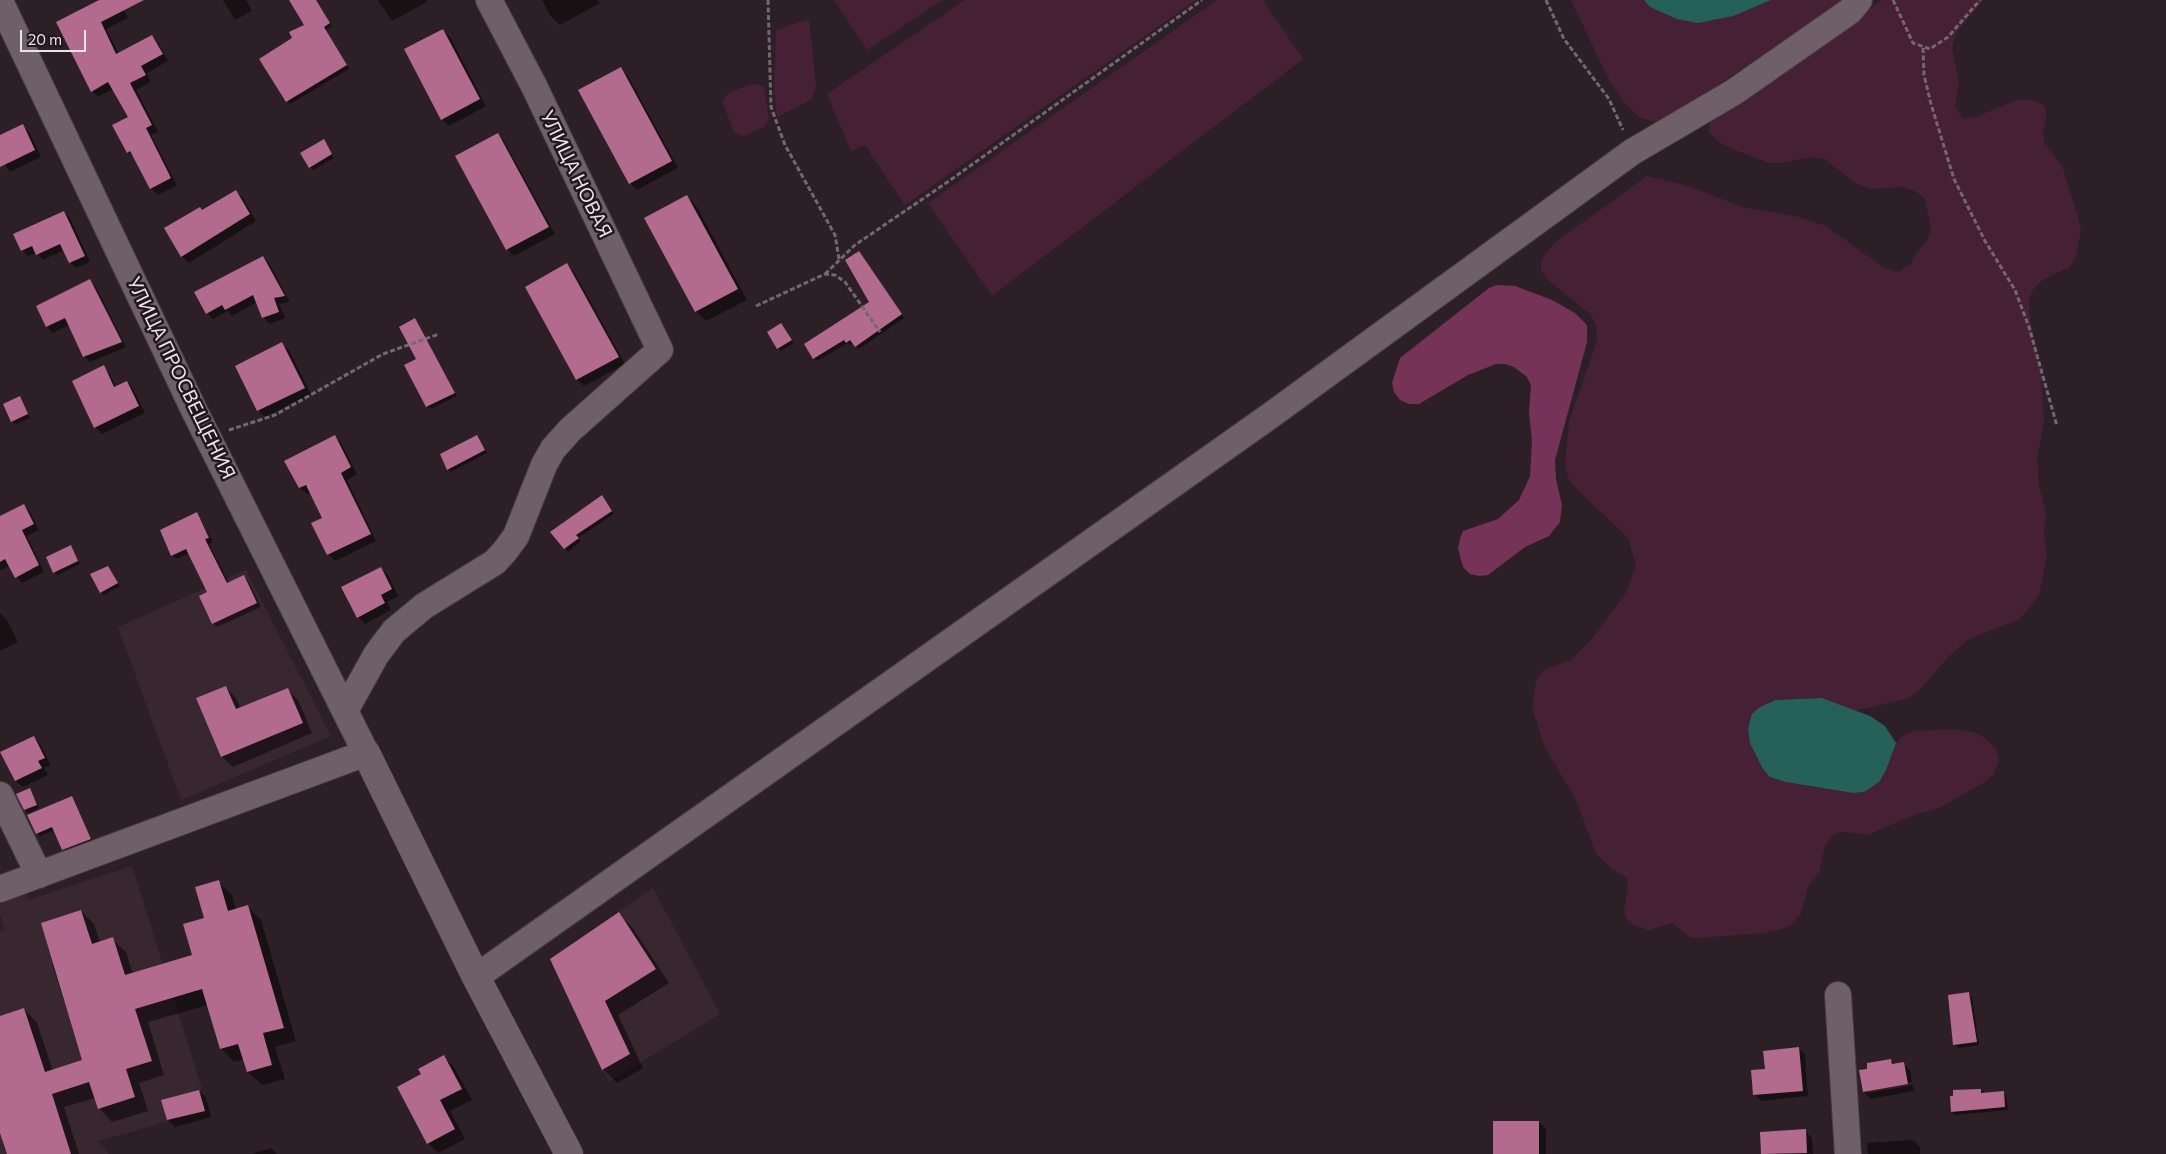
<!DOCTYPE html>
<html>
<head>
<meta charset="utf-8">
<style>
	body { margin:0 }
	#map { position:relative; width:2166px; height:1154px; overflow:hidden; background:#2c2026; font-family:Commissioner,sans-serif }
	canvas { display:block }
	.scale { position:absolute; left:20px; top:30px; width:66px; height:22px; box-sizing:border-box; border:2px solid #ece3e7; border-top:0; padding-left:6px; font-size:15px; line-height:18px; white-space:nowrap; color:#ece3e7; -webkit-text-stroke:4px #22171c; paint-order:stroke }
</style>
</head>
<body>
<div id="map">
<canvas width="2166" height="1154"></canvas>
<div class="scale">20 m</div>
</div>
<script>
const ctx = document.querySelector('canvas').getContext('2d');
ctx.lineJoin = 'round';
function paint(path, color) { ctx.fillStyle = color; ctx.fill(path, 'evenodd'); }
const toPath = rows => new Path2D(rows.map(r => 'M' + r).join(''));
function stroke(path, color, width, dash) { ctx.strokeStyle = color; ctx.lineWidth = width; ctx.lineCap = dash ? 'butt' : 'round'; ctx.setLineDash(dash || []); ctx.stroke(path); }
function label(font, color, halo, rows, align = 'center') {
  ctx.font = font + ' Commissioner,sans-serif'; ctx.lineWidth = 5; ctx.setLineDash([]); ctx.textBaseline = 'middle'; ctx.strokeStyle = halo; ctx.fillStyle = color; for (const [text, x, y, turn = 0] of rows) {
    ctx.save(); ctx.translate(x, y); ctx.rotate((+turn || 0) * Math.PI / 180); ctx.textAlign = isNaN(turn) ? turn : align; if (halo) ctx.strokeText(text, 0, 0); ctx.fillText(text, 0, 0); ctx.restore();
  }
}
paint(toPath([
	[246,570,331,736,181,800,118,627],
	[132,866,202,1089,200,1090,205,1111,98,1141,109,1154,0,1154,0,932,5,930,0,915,0,901,26,894,28,900],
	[653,888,720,1014,610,1081,602,1070,550,959]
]), '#39272f');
paint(toPath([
	[834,0,942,0,867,50],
	[965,0,1196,0,905,205,865,145,851,151,827,94],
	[1217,0,1263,0,1303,59,992,296,928,203],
	[1571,0,1644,0,1650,7,1763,4,1771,0,1845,0,1673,115,1655,122,1640,118,1623,101,1609,80],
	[1882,0,1983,0,1956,33,1952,48,1959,82,1955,107,1963,119,1976,117,2016,100,2033,100,2045,106,2046,119,2043,131,2045,144,2062,166,2078,217,2081,229,2076,256,2070,267,2044,279,2034,288,2029,299,2029,313,2041,370,2044,421,2037,459,2039,485,2046,512,2044,533,2047,555,2039,595,2020,619,1969,639,1948,657,1921,689,1909,698,1855,711,1822,698,1776,700,1786,782,1853,793,1864,792,1886,770,1896,743,1902,736,1914,731,1953,729,1975,733,1985,738,1996,749,1999,760,1993,775,1985,782,1937,809,1916,814,1867,835,1845,832,1834,834,1825,846,1819,872,1809,885,1800,915,1792,924,1782,929,1764,933,1696,938,1690,937,1673,923,1648,930,1632,924,1627,920,1624,909,1628,887,1626,877,1612,869,1596,853,1576,800,1544,746,1532,707,1536,681,1543,670,1571,660,1593,638,1626,593,1636,565,1628,538,1576,488,1568,478,1565,464,1569,421,1593,353,1597,340,1596,325,1590,314,1548,280,1541,270,1542,259,1553,244,1647,176,1685,185,1743,207,1799,217,1826,226,1884,268,1898,272,1911,264,1916,253,1926,242,1931,229,1925,199,1915,191,1902,187,1871,189,1857,184,1825,159,1811,157,1782,163,1769,163,1730,148,1719,142,1709,133,1710,120,1753,93],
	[809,19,816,86,811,100,777,117,774,86,776,30],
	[751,84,761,85,764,87,769,118,764,127,743,136,734,132,722,101,728,93]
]), '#462035');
paint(toPath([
	[1497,285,1515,286,1552,300,1575,313,1587,325,1587,342,1555,460,1556,479,1562,505,1560,522,1549,536,1525,547,1488,575,1479,576,1470,574,1463,567,1458,548,1460,539,1463,531,1498,519,1519,500,1526,485,1530,476,1532,440,1529,413,1531,385,1527,377,1514,367,1505,364,1496,364,1468,375,1419,404,1409,404,1400,400,1394,392,1392,383,1400,358,1489,288]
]), '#763358');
paint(toPath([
	[1644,0,1771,0,1733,16,1698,23,1677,19,1650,7],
	[1822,698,1870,716,1885,726,1896,743,1886,770,1879,782,1864,792,1853,793,1786,782,1770,777,1763,769,1750,743,1748,729,1752,714,1760,707,1776,700]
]), '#25615a');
paint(toPath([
	[107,0,118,0,128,18,106,29,119,54,152,36,158,43,168,61,147,73,151,82,136,90,158,132,151,135,177,185,158,195,151,188,135,158,128,152,130,118,113,89,98,97,92,91,57,23],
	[223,0,246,0,252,11,235,20],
	[378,0,426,0,427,2,392,21],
	[542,0,598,0,600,3,560,25,550,15],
	[315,1,332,26,326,30,349,69,290,104,287,101,294,39,306,26],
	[443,30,450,37,486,106,449,126,442,119],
	[621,69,628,76,678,168,637,190,630,183],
	[22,125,29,132,41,157,10,172,0,158,0,136],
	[497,134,504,141,555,234,514,256,507,249],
	[324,141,334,158,313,170,310,167],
	[236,192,243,198,256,221,189,263,182,256,203,211],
	[687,196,697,207,747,300,706,321,696,311],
	[64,212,70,218,90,262,76,268,70,262,64,250,43,260,37,253,28,256,22,250,15,235],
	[859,252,904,318,859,349,854,343,850,345,848,343,817,361,814,358,870,302],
	[263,257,269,263,290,302,279,304,285,318,270,324,264,318,257,302,232,316,228,311,213,319,207,313],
	[567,265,574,272,625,364,584,386,577,380,527,287],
	[90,281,96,287,126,347,90,362,84,356,69,325,53,333,47,327,37,307],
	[417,323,457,396,430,409,427,406],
	[784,328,794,343,781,351,778,348],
	[282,344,289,350,311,394,265,417,258,410],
	[103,367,110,374,116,387,127,382,133,389,145,413,102,434,95,427,73,382],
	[20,398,30,418,16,424,12,421],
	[334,436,341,443,357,474,347,480,376,541,335,561,328,554,324,518,311,492,307,494,300,488],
	[477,436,487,453,451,472,448,469],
	[605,500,614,514,578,538,581,541,568,552,552,532],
	[24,506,30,512,39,530,27,536,44,572,22,583,10,566,0,570,0,518],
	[197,514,213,542,209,544,229,583,244,576,248,581,261,607,217,627,213,623,209,593,189,553,177,559,172,555],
	[70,547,80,564,57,575,54,572],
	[107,567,120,586,104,595,101,592],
	[381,569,388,575,398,596,387,602,391,610,365,624,358,617],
	[0,613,7,620,18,642,0,651],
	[226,687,236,698,241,709,287,689,298,700,312,733,233,767,222,757,198,699],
	[34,737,40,744,51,765,44,768,48,775,23,787,16,781],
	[30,790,39,808,28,813,18,795],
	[71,797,93,842,66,852,55,830,40,836,37,833],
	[218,882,232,895,236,910,247,906,261,920,296,1041,275,1047,285,1079,262,1085,248,1072,244,1059,234,1062,221,1048,208,1005,148,1022,164,1075,139,1083,148,1111,112,1122,99,1108,95,1098,64,1107,79,1154,8,1154,0,1129,0,1017,24,1009,37,1023,53,1071,83,1061,52,963,59,960,81,911,94,924,100,942,112,939,126,952,133,974,193,956],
	[618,913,632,927,669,983,618,1015,643,1068,617,1083,603,1069,551,959],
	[1969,994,1972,997,1979,1045,1958,1048,1955,1045,1952,1027],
	[1799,1048,1805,1054,1808,1096,1761,1101,1755,1095,1767,1070],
	[444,1057,454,1067,472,1100,450,1111,465,1139,438,1153,428,1143],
	[1891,1060,1895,1064,1903,1063,1910,1070,1912,1082,1867,1090,1867,1093,1913,1085,1914,1091,1871,1099,1864,1092,1869,1070],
	[1981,1090,1984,1093,2003,1092,2006,1095,2008,1110,1955,1115,1952,1112],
	[199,1091,206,1098,211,1117,175,1127,168,1120,163,1101],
	[1539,1122,1546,1129,1546,1154,1494,1154],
	[1805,1131,1812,1138,1813,1154,1762,1154,1761,1133],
	[1913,1140,1920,1147,1920,1154,1868,1154,1867,1143],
	[271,1148,277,1154,251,1154]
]), '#0007');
paint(toPath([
	[99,0,144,0,101,22,116,54,152,35,163,54,141,66,146,75,130,83,152,125,146,128,171,178,150,189,130,151,127,153,112,125,128,117,108,82,91,92,56,22],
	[289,0,316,0,330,23,324,27,347,65,286,102,259,59,292,38,289,32,304,25],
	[443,29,480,99,441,120,404,49],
	[621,67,672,161,629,184,578,90],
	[23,124,35,150,0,167,0,135],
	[498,133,549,227,506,250,455,156],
	[324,139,332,154,309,168,300,153],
	[236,190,250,214,181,257,164,228,200,207,202,210],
	[687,195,738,289,695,312,644,218],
	[64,211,85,256,69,263,60,244,36,255,32,246,21,251,13,234],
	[859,251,902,314,855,347,850,340,846,343,844,340,813,359,804,344,869,302,845,260],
	[263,256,285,296,274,298,279,312,262,318,253,295,225,310,222,305,206,314,194,292],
	[567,263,619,357,576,380,525,287],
	[90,279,122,342,83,357,65,318,46,327,36,306],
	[415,318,455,393,426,407,404,365,416,359,399,327],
	[781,323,792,340,777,349,767,332],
	[282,342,305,388,257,411,235,366],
	[104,365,114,387,127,381,139,406,94,428,72,381],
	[20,396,28,414,11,422,3,404],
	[335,435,351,467,341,473,371,534,327,555,311,523,322,518,306,485,299,488,284,461],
	[477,435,485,450,447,470,440,454],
	[602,495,612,511,576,535,579,538,564,549,550,532],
	[24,504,34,524,22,530,39,565,15,578,5,559,0,562,0,516],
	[197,512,209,538,205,539,227,583,244,575,257,603,212,624,199,596,207,592,186,549,171,556,160,530],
	[71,545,78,561,53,573,46,557],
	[108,566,118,583,100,593,90,574],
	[381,567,392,589,381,595,385,603,357,618,341,587],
	[226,686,236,709,288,688,303,723,221,757,196,698],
	[34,736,45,758,38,761,42,768,15,781,0,752],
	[30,788,37,805,24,810,16,794],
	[72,796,91,839,62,850,52,827,36,834,27,815],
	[219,880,228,911,248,905,284,1028,263,1033,272,1065,247,1072,238,1044,220,1049,202,989,135,1009,152,1061,126,1069,135,1097,98,1109,89,1082,52,1094,71,1154,7,1154,0,1133,0,1016,24,1008,45,1072,82,1060,41,923,81,910,92,944,113,937,125,975,192,955,183,924,204,918,195,887],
	[619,912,656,969,605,1001,630,1054,602,1070,550,959],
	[1969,992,1977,1042,1953,1045,1948,995],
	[1799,1047,1803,1091,1753,1095,1751,1070,1765,1069,1763,1051],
	[444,1055,462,1089,440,1100,455,1129,427,1144,397,1087,421,1074,418,1069],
	[1891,1059,1892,1064,1904,1062,1908,1084,1863,1092,1859,1070,1867,1069,1867,1063],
	[1981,1089,1981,1093,2004,1091,2005,1107,1951,1112,1950,1096,1953,1096,1953,1090],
	[199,1090,205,1111,167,1120,161,1100],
	[1493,1121,1539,1121,1539,1154,1493,1154],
	[1806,1129,1807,1153,1761,1154,1760,1132]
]), '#b36a8f');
const minor = toPath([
	[0,1,195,412,366,753,0,889],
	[346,709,376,655,394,631,424,606,495,562,505,551,516,536,544,465,553,449,570,430,660,350,534,86,489,0],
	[0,795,39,875],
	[476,977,1267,418,1632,152,1734,92,1850,11,1859,0],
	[1838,995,1848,1154]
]);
const tertiary = toPath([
	[366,753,476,977,569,1154]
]);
stroke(minor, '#483e43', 28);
stroke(tertiary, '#483e43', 29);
stroke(toPath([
	[768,0,771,107,785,145,835,235,839,259],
	[1546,0,1564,39,1609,99,1623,130],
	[1893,0,1913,43,1930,49,1948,37,1980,0],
	[1923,48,1924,75,1931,104,1954,179,1985,241,2015,290,2029,327,2057,426],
	[825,274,855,245,949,181,1202,0],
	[756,306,825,274,835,275,845,282,880,332],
	[229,430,275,415,383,354,439,334]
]), '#73686d', 3, [5, 2.5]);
stroke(minor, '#6f6067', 26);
stroke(tertiary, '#6f6067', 28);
label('19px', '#ece3e7', '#22171c', [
	["УЛИЦА НОВАЯ",576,174,64],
	["УЛИЦА ПРОСВЕЩЕНИЯ",181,378,64]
]);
</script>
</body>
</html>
